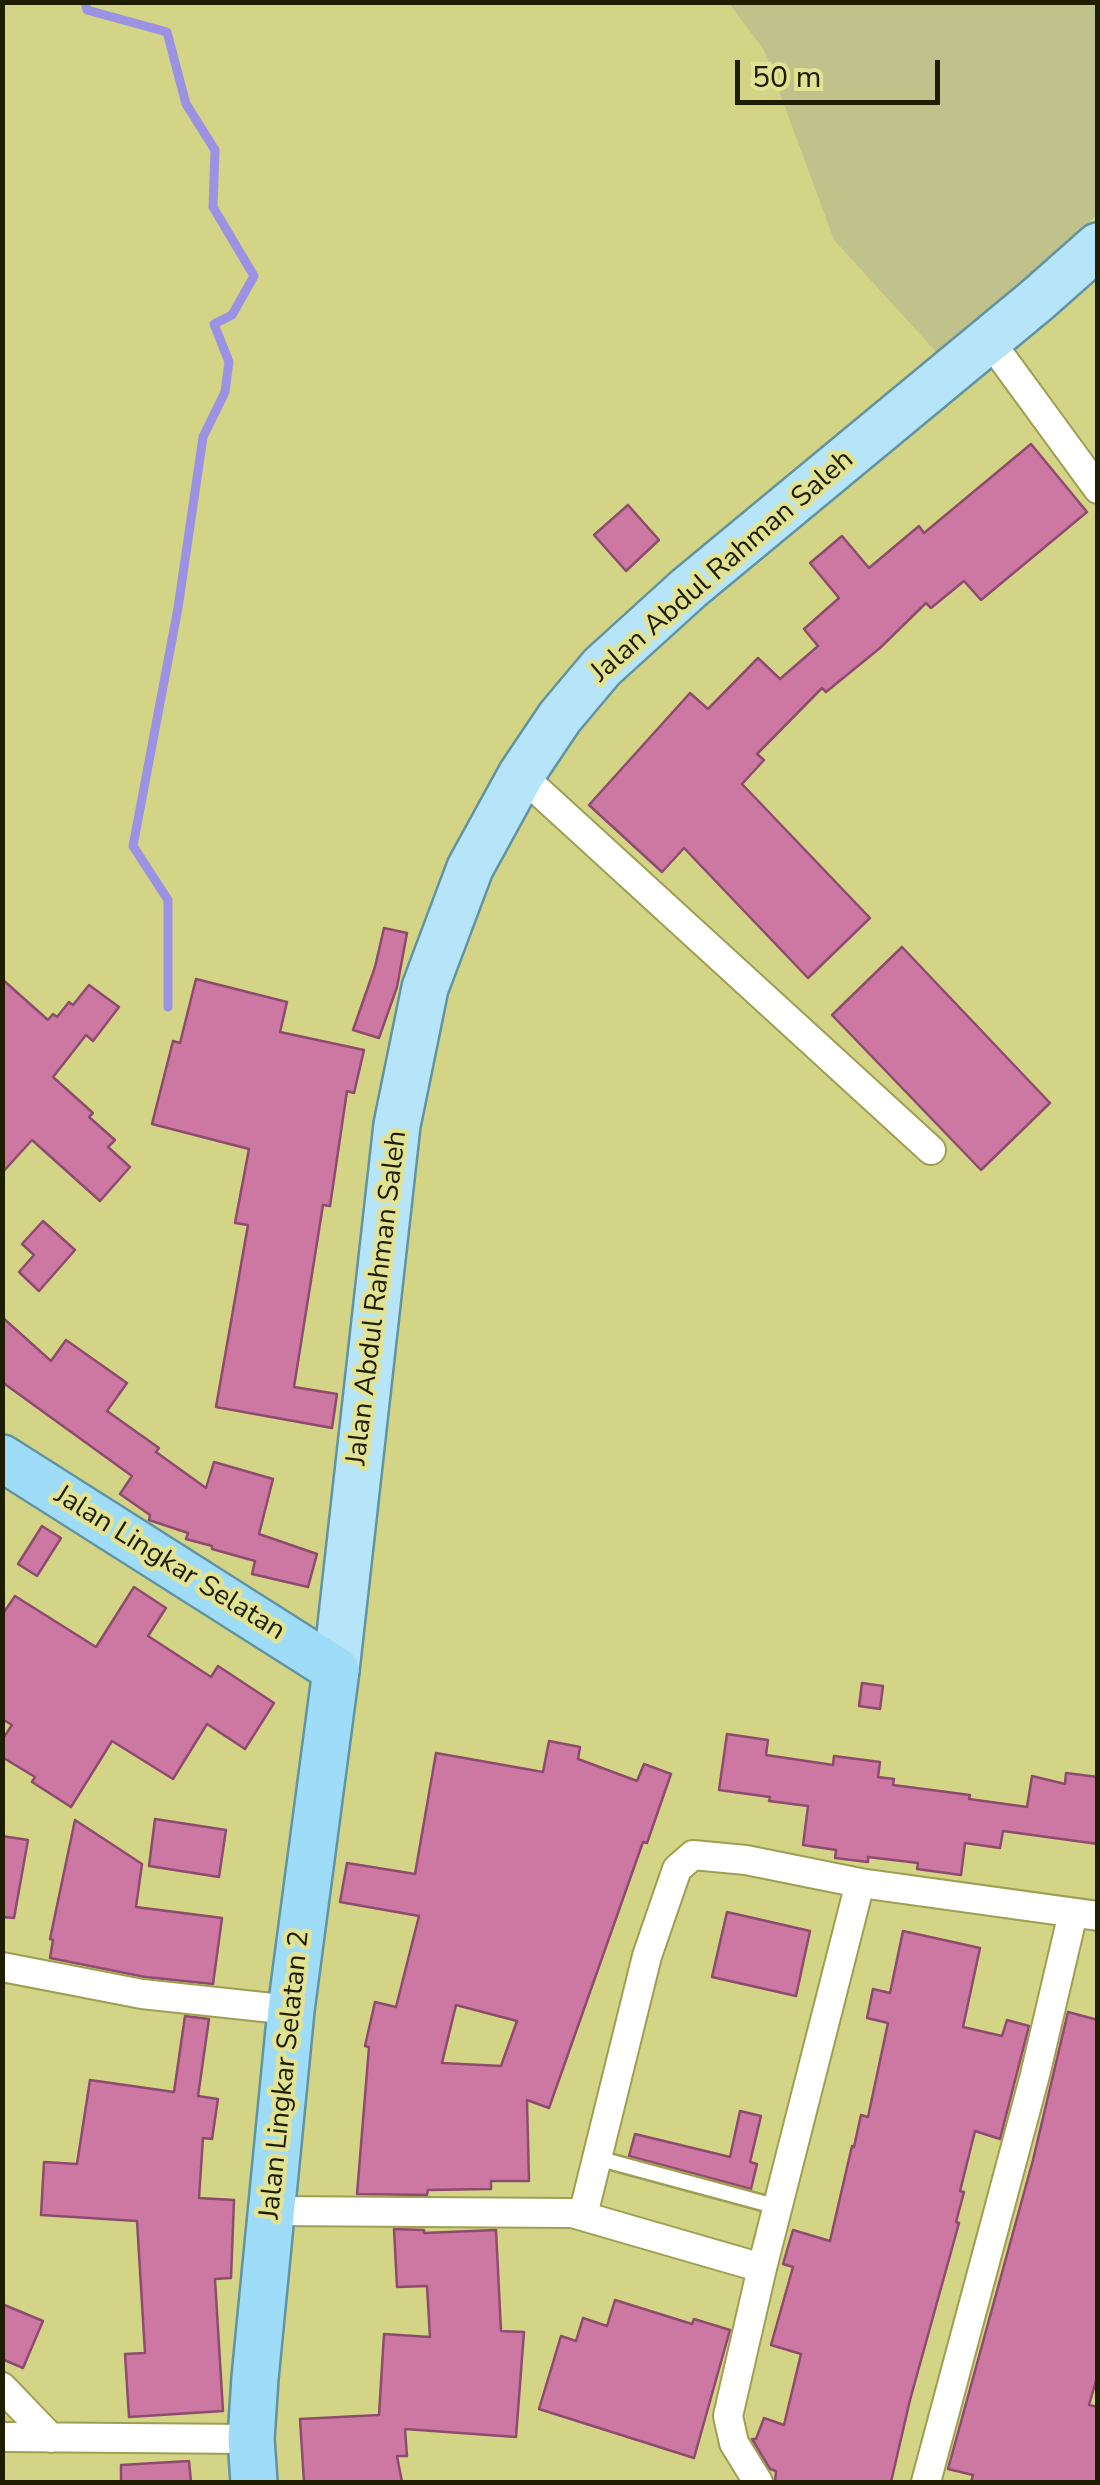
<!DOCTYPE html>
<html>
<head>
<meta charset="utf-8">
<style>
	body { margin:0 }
	#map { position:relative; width:1100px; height:2485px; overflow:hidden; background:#d4d487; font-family:"Nunito Sans",sans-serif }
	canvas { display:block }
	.frame { position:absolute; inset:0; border:5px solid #1e1d00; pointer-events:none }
	.scale { position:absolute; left:735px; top:60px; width:205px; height:45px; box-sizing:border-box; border:5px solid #1e1d00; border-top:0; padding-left:12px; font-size:30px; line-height:35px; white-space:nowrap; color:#1e1d00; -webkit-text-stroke:8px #e1e293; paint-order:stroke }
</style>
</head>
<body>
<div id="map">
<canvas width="1100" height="2485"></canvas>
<div class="frame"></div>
<div class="scale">50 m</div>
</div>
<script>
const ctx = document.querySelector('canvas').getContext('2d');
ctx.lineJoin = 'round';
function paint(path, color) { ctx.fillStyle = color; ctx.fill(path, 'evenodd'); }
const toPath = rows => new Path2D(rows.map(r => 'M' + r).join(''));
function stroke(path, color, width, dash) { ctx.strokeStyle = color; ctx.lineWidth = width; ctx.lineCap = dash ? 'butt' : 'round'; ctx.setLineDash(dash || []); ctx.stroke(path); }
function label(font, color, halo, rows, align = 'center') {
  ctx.font = font + ' "Nunito Sans",sans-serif'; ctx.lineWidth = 9; ctx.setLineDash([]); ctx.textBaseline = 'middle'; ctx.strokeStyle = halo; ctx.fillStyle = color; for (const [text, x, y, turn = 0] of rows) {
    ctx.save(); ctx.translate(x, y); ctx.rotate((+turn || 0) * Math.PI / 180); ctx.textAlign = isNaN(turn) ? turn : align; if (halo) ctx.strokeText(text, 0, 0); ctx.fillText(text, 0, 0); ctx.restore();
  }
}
paint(toPath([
	[729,3,1097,3,1097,215,939,355,834,240,764,50]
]), '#c1c18b');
stroke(toPath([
	[85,2,87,10,167,32,186,104,215,150,213,207,254,276,232,315,214,324,229,362,225,392,203,437,178,608,133,846,168,900,168,1007]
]), '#9c92e4', 9);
const building = toPath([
	[1031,444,1087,512,981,600,964,581,931,608,926,603,880,648,826,692,822,688,757,754,764,760,742,784,870,918,808,978,684,848,662,872,589,805,690,693,708,709,758,658,780,679,818,646,804,629,839,598,810,563,842,536,869,568,919,526,924,533,1031,444],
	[628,505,659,540,626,571,594,535,628,505],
	[384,928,407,933,397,987,379,1038,353,1030,375,967,384,928],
	[902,947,1050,1103,981,1170,832,1015,902,947],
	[2,979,48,1020,53,1014,57,1017,69,1002,73,1005,89,985,119,1007,93,1041,86,1035,53,1077,93,1113,89,1117,115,1140,108,1147,130,1167,100,1201,32,1140,2,1173,2,979],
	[196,979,287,1002,280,1032,364,1050,354,1093,347,1091,330,1206,323,1205,294,1387,337,1394,332,1428,216,1407,248,1225,235,1223,249,1149,152,1124,173,1041,180,1043,196,979],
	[43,1221,75,1250,39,1291,19,1272,34,1255,22,1244,43,1221],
	[2,1317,51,1361,66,1340,127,1383,107,1411,159,1448,156,1452,206,1488,214,1462,273,1479,259,1534,317,1554,308,1587,252,1574,255,1561,212,1549,212,1546,186,1539,188,1533,149,1520,150,1515,120,1494,132,1476,2,1382,2,1317],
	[42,1526,61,1538,37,1576,18,1564,42,1526],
	[134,1587,166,1608,148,1636,211,1677,218,1666,274,1703,245,1749,207,1724,173,1779,112,1741,71,1807,32,1782,35,1777,2,1757,2,1740,12,1725,2,1719,2,1615,15,1596,96,1647,134,1587],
	[862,1683,883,1686,880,1709,859,1706,862,1683],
	[727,1734,768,1740,766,1755,833,1765,834,1756,880,1762,878,1777,894,1779,893,1785,970,1795,969,1799,1027,1807,1032,1776,1065,1784,1066,1773,1098,1777,1098,1844,1003,1831,1000,1848,965,1843,961,1875,917,1869,918,1863,868,1857,868,1862,835,1858,836,1850,803,1845,808,1806,769,1801,770,1797,719,1790,727,1734],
	[549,1741,580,1747,578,1759,637,1781,644,1764,671,1774,647,1843,643,1842,549,2108,527,2100,529,2181,491,2181,491,2189,428,2190,427,2195,357,2194,369,2047,365,2046,375,2002,396,2007,419,1916,340,1902,347,1863,415,1874,436,1753,543,1772,549,1741],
	[456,2005,517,2021,501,2066,442,2063,456,2005],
	[155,1819,226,1830,219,1877,149,1866,155,1819],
	[75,1820,142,1864,136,1907,222,1918,213,1984,145,1977,50,1958,53,1940,50,1939,75,1820],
	[2,1836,28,1840,14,1918,2,1917,2,1836],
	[727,1912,810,1931,796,1996,712,1977,727,1912],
	[903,1931,980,1948,963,2027,1002,2036,1007,2020,1029,2026,1000,2139,975,2131,960,2191,964,2192,956,2222,959,2223,910,2400,891,2482,775,2482,776,2471,770,2469,752,2439,756,2439,764,2418,784,2425,801,2354,771,2345,793,2267,783,2264,793,2230,830,2241,852,2146,854,2147,861,2115,868,2117,888,2023,867,2018,873,1989,890,1993,903,1931],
	[1068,2012,1098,2020,1098,2374,1089,2405,1098,2407,1098,2482,971,2482,973,2475,948,2469,1033,2160,1068,2012],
	[185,2016,209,2019,198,2096,218,2099,212,2139,203,2138,199,2198,234,2200,231,2278,215,2279,223,2411,129,2417,125,2354,145,2353,137,2221,41,2215,44,2162,77,2164,90,2080,174,2092,185,2016],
	[740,2111,761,2116,750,2162,757,2164,751,2189,629,2156,635,2134,730,2157,740,2111],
	[394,2229,424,2230,424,2233,496,2230,501,2331,524,2332,516,2437,405,2429,407,2456,397,2456,402,2482,304,2482,300,2419,379,2415,384,2334,430,2337,427,2286,397,2287,394,2229],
	[615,2300,692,2324,694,2319,730,2330,694,2458,539,2409,561,2336,576,2341,583,2318,607,2326,615,2300],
	[2,2304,43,2321,23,2368,2,2359,2,2304],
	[189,2461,191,2482,121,2482,121,2465,189,2461]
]);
paint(building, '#cd77a3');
stroke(building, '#8d4b6e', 2.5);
const service = toPath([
	[597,2158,778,2207]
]);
const minor = toPath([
	[989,340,1098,489],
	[521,775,931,1150],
	[2,1967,142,1994,291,2010],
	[271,2211,572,2213,762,2268,728,2416,734,2443,758,2482],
	[583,2215,647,1956,677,1869,693,1855,746,1860,860,1883],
	[762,2268,860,1883,1098,1916],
	[2,2387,51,2438],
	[2,2437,251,2439],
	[926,2482,1035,2075,1073,1913]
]);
const primary = toPath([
	[336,1670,397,1125,425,988,470,868,521,775,560,717,602,667,689,588,1037,300,1098,246]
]);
const trunk = toPath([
	[2,1458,336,1670,291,2010,255,2378,251,2439,254,2482]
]);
stroke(service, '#9f9e52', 19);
stroke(minor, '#9f9e52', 32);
stroke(primary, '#6293a0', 50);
stroke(trunk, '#6293a0', 50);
stroke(service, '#fff', 14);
stroke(minor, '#fff', 28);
stroke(primary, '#b6e5fa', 45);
stroke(trunk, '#9edcf8', 45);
label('28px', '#1e1d00', '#e1e293', [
	["Jalan Abdul Rahman Saleh",723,567,-41],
	["Jalan Abdul Rahman Saleh",378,1298,-83],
	["Jalan Lingkar Selatan",169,1564,32],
	["Jalan Lingkar Selatan 2",286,2075,-84]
]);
</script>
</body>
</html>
